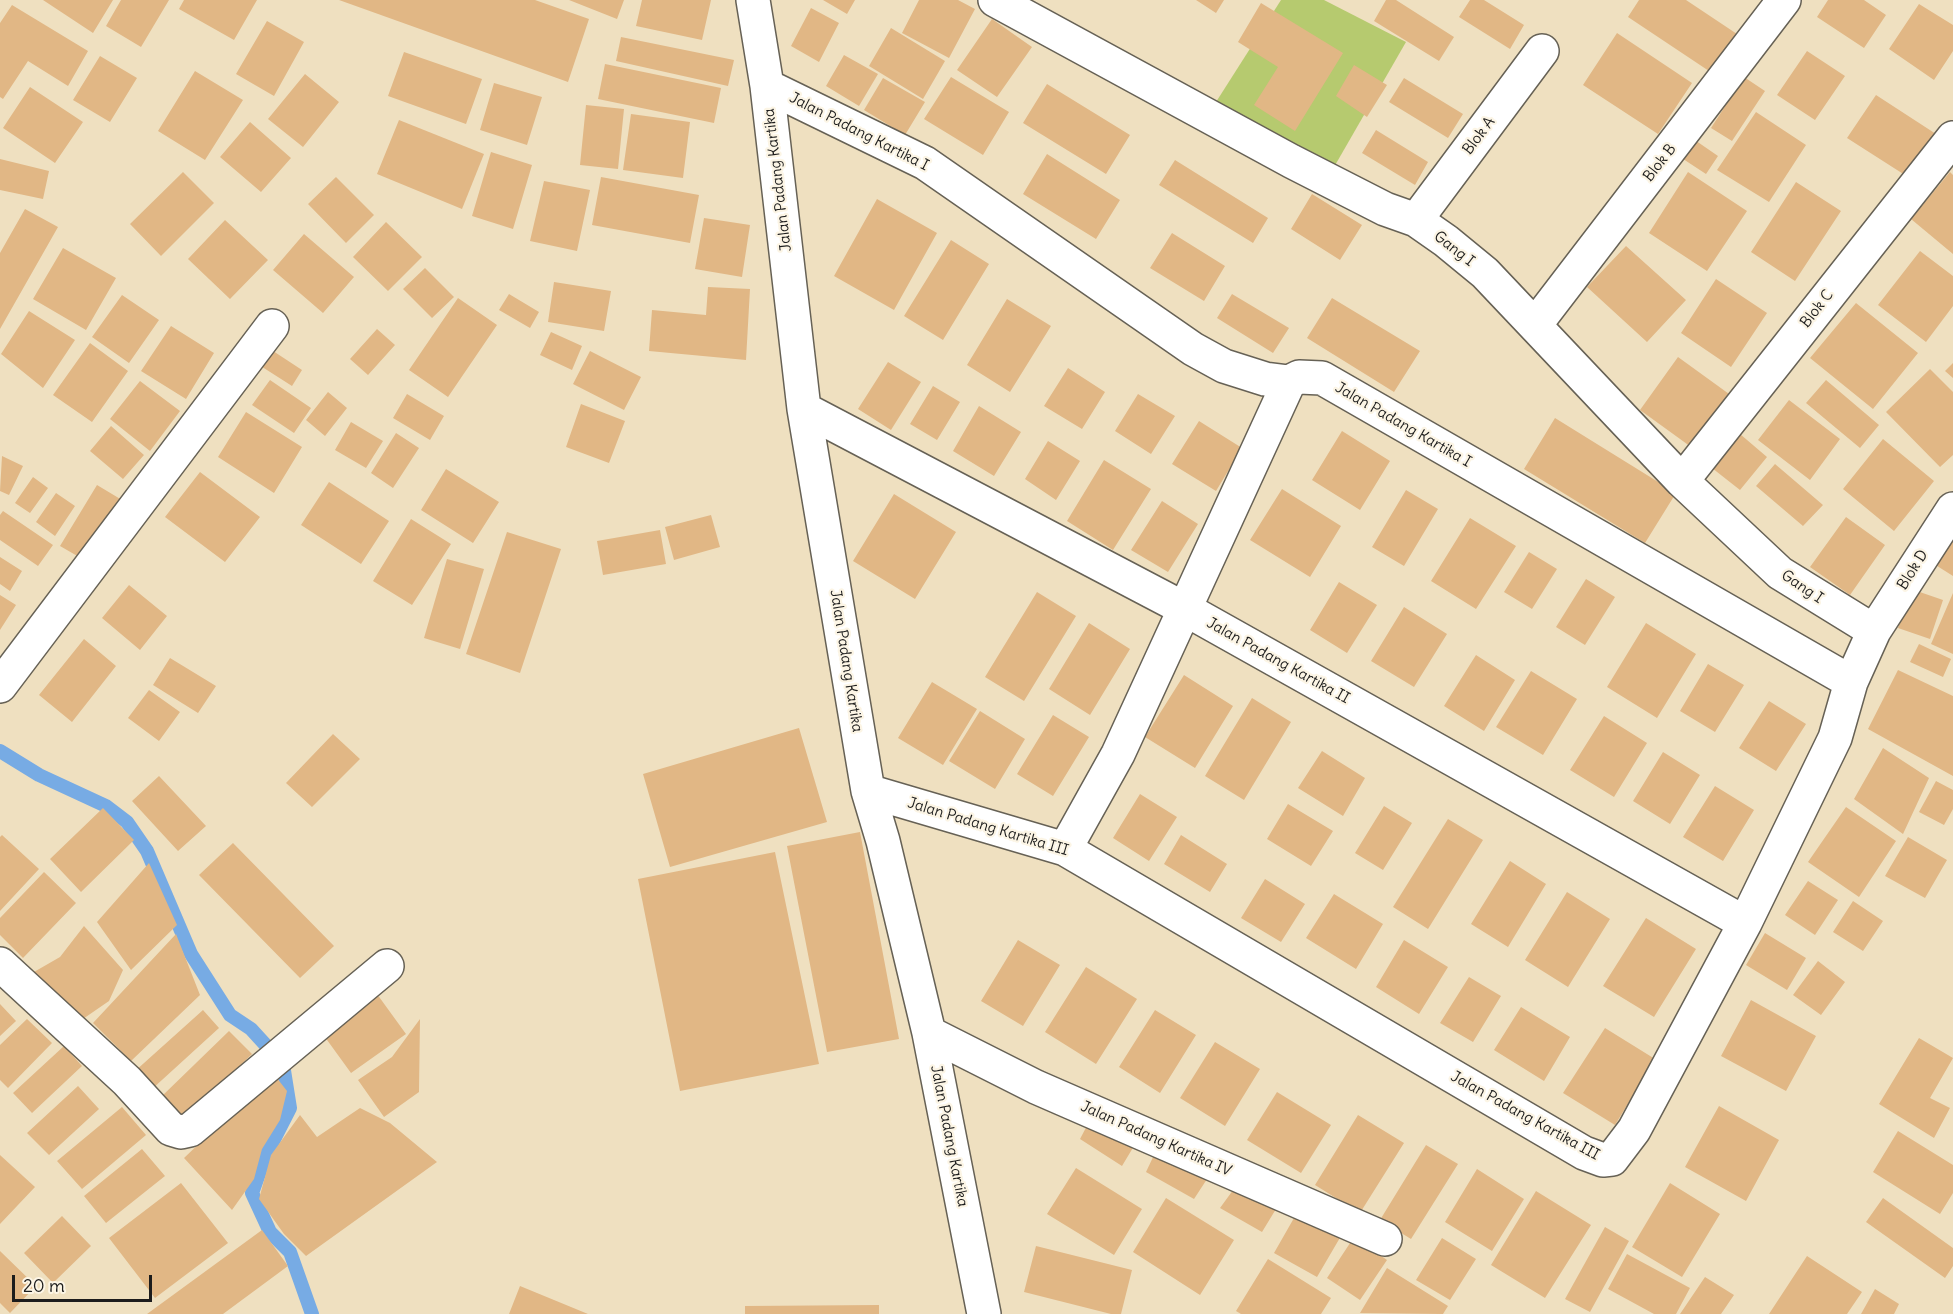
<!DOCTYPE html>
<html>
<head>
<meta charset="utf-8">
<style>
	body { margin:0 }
	#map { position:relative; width:1953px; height:1314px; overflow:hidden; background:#efe0c0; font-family:Delius,sans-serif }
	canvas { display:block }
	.scale { position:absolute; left:12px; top:1275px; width:140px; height:27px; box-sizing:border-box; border:3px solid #1c1c1c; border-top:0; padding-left:8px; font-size:18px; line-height:21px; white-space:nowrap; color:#1c1c1c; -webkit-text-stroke:4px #fcf5e5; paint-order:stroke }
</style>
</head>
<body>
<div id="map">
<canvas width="1953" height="1314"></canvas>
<div class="scale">20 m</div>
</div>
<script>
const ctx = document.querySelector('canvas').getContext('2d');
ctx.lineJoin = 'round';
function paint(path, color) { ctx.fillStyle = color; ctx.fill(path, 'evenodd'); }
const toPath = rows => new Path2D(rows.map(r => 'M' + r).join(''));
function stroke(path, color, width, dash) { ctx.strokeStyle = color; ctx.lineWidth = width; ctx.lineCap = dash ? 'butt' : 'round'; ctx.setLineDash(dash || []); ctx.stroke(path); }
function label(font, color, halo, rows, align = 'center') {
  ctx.font = font + ' Delius,sans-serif'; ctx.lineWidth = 4.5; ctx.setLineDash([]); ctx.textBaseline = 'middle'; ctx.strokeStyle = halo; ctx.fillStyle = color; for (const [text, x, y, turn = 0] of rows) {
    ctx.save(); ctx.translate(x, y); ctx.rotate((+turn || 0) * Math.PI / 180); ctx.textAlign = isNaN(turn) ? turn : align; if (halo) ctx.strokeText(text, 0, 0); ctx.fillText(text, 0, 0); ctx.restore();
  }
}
paint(toPath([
	[1281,0,1324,0,1406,42,1326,181,1202,124]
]), '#b6ca6f');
stroke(toPath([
	[0,751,39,775,106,806,127,822,147,851,191,954,230,1015,251,1029,283,1064,290,1108,265,1157,252,1193,270,1232,290,1252,312,1314]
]), '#77abe4', 14);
paint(toPath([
	[43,0,113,0,93,33],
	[121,0,169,0,141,47,106,26],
	[184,0,257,0,234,40,179,9],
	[339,0,535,0,589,19,568,82],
	[569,0,624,0,617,19],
	[642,0,711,0,702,40,636,26],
	[823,0,855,0,847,14],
	[919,0,958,0,975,9,949,58,902,33],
	[1196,0,1224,0,1216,13],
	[1386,0,1396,0,1454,37,1439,61,1374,21],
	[1470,0,1484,0,1524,25,1510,49,1459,17],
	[1639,0,1686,0,1737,34,1712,73,1628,17],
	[1828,0,1864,0,1886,15,1864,48,1817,17],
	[1261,3,1343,53,1295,131,1254,105,1278,67,1238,42],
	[1919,4,1953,25,1953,51,1934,80,1889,49],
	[12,5,88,51,68,86,28,61,3,99,0,97,0,23],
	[811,8,839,23,819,62,791,46],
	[992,19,1032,47,997,97,957,70],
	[267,21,304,42,274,96,236,74],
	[891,28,945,61,923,99,869,66],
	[1617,33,1692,83,1658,134,1583,85],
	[621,37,734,60,728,86,616,61],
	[1807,51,1845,76,1815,120,1777,95],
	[404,52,482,79,466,124,388,96],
	[844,55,878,74,859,106,826,86],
	[100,56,137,78,110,122,73,100],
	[605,64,721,88,714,123,598,99],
	[1354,65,1387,85,1367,117,1336,96],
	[195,71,243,100,205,160,158,131],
	[305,74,339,102,303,147,268,119],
	[951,77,1009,112,983,155,924,119],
	[1744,77,1765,91,1732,141,1711,128],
	[883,78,925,102,905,135,864,110],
	[1404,78,1463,114,1448,138,1389,102],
	[494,83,542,97,527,145,480,130],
	[1047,84,1130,135,1106,174,1023,123],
	[30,87,83,122,55,163,3,128],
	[1876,95,1936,134,1908,177,1847,138],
	[586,105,624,109,618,169,580,165],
	[1756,112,1806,145,1769,202,1717,170],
	[631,114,690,122,683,178,623,170],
	[399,120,484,154,462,209,377,174],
	[250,122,291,158,261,192,220,157],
	[1376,130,1428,162,1415,185,1362,153],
	[1689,136,1718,156,1706,174,1677,155],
	[491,152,532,165,513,229,472,216],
	[1047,154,1120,200,1096,239,1023,194],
	[0,159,49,171,43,199,0,190],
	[1175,160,1268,218,1253,243,1159,185],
	[183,172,214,203,161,256,130,224],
	[1688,172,1747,211,1707,271,1649,233],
	[1950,172,1953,175,1953,254,1911,219],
	[336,177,374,215,346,243,308,204],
	[601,177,699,195,690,243,592,225],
	[544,181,590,190,577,251,530,241],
	[1796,182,1841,211,1795,281,1751,252],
	[1312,194,1362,225,1340,260,1291,229],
	[877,199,937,233,894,310,834,276],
	[25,209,58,227,0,329,0,253],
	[704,218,750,225,742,277,695,269],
	[225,220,268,260,230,299,188,259],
	[386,222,422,257,388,291,353,257],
	[1172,233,1225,266,1204,301,1150,268],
	[304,234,354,277,323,313,273,270],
	[951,240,989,264,943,340,904,316],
	[1626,246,1686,300,1647,342,1587,287],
	[63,248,116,278,86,330,33,299],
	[1920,251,1953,276,1953,306,1926,342,1878,305],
	[425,268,454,297,432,318,403,289],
	[1716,279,1767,313,1731,367,1681,333],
	[554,282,611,291,604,331,548,322],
	[708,287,750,289,746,360,649,351,652,310,706,315],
	[509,294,539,312,530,328,499,310],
	[1232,294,1289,328,1273,353,1217,318],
	[122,295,159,320,129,363,92,337],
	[458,298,497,325,448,397,409,370],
	[1332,298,1420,351,1394,392,1307,338],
	[1007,299,1051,326,1010,392,967,365],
	[1856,303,1918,353,1873,409,1810,358],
	[29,311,75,340,43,388,1,354],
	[171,326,214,353,186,399,141,371],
	[377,329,395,345,368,375,350,359],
	[551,332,582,346,572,370,540,355],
	[90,343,128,371,92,422,53,395],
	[267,347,302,370,292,386,256,363],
	[590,351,641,377,624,410,573,384],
	[1678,357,1736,399,1698,452,1640,410],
	[888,362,921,382,891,430,858,409],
	[1953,363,1953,378,1945,371],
	[1068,368,1105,392,1082,429,1044,406],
	[1930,369,1953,392,1953,455,1940,467,1886,412],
	[270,380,311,408,294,433,252,405],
	[1826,380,1879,425,1860,448,1806,403],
	[140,381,180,411,150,451,110,419],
	[933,386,960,402,937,440,910,424],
	[328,392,347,408,325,436,306,420],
	[407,394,444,416,430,440,393,418],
	[1138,394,1175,416,1151,454,1115,431],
	[1789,400,1840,439,1810,480,1758,440],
	[581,404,625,421,609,463,566,447],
	[979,406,1021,432,994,476,953,451],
	[246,412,302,447,274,493,218,457],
	[1555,418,1676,493,1645,543,1524,469],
	[1199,421,1242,448,1216,491,1172,464],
	[351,422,383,441,366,468,335,450],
	[111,426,144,455,123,479,90,451],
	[1342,431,1390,461,1360,510,1312,480],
	[396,433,419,448,393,488,371,473],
	[1740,434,1767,457,1740,490,1712,468],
	[1883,439,1934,481,1894,531,1843,489],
	[1048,441,1080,461,1056,500,1025,479],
	[2,456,23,466,9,495,0,491],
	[1104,460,1151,489,1113,550,1067,521],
	[1775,464,1823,505,1803,526,1756,486],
	[446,469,499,502,473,543,421,510],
	[200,472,260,517,225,562,165,517],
	[33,477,48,488,30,513,15,503],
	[329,482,389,521,361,564,301,525],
	[97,485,122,500,86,561,60,546],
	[1282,489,1341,526,1310,577,1250,540],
	[1406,490,1438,509,1404,566,1372,547],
	[56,493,75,506,55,536,36,522],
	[894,494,956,532,915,599,853,561],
	[1162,501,1198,524,1168,572,1131,550],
	[3,511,53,545,38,566,0,540,0,515],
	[711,515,720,547,674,560,665,527],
	[1846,517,1885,545,1850,595,1810,567],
	[1470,518,1516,546,1476,609,1431,581],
	[411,519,451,544,412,605,373,581],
	[660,530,666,564,603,575,597,541],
	[507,532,561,549,520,673,466,654],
	[1953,537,1953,576,1934,564],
	[1529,552,1557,569,1532,609,1504,592],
	[0,557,22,571,10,591,0,584],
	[447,559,484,569,460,649,424,638],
	[1586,579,1615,597,1585,645,1556,627],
	[1339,582,1377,605,1347,653,1310,630],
	[129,585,167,616,140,650,102,618],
	[1911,589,1943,600,1930,639,1898,628],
	[1037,592,1076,616,1024,701,985,677],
	[1953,593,1953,654,1931,644],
	[0,595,16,605,0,630],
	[1404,607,1447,634,1414,687,1371,661],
	[1089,623,1130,649,1090,715,1049,689],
	[1646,623,1696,654,1657,718,1607,687],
	[84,639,116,666,72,722,39,695],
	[1919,644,1951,659,1943,677,1910,662],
	[1476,655,1515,680,1484,731,1444,706],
	[170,658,216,686,198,713,153,685],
	[1708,664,1744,685,1715,732,1680,711],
	[1898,670,1953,696,1953,776,1868,729],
	[1531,671,1577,699,1543,755,1496,727],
	[1184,675,1233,706,1195,768,1145,737],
	[932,682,977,709,943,765,898,738],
	[149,690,180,712,159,741,128,718],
	[1252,698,1291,722,1244,800,1205,776],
	[1769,701,1806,724,1776,771,1739,748],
	[980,711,1025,739,995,789,949,761],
	[1053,715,1089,737,1053,796,1017,774],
	[1604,716,1647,743,1614,797,1570,770],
	[799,728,827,822,670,867,643,774],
	[333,734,360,759,312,807,286,783],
	[1883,748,1929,778,1903,834,1854,799],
	[1322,751,1365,778,1343,816,1298,788],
	[1663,752,1700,775,1670,824,1633,801],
	[159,776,206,826,178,851,132,801],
	[1936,781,1953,790,1953,809,1944,825,1919,812],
	[1715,786,1754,810,1723,861,1683,837],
	[1140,794,1177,817,1149,861,1113,838],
	[1288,804,1333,831,1311,866,1267,839],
	[1384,806,1412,823,1383,870,1355,853],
	[1846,807,1896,841,1859,897,1808,862],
	[103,808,134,840,81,892,50,859],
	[1448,819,1483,840,1428,929,1393,907],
	[860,832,899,1039,827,1052,787,846],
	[2,835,39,869,0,911,0,837],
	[1181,835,1227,864,1210,892,1164,864],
	[1908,837,1947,860,1925,898,1885,876],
	[233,843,334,946,300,978,199,875],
	[775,852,819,1064,680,1091,638,879],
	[1510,861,1546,884,1508,947,1471,924],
	[149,863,177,925,131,970,97,922],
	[44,872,76,903,23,958,0,935,0,918],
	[1265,879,1305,904,1281,942,1241,918],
	[1808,881,1838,900,1815,935,1785,915],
	[1567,892,1610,919,1568,987,1525,960],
	[1334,894,1383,924,1356,969,1306,938],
	[1853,901,1883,921,1863,951,1833,932],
	[1646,918,1696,949,1654,1017,1603,986],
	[84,926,123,970,109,1001,80,1021,27,976,60,957],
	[1765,933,1806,958,1787,990,1746,965],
	[176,934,200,995,131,1061,93,1023],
	[1018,940,1060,965,1023,1026,981,1001],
	[1404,940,1448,967,1419,1014,1376,987],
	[1818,961,1845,982,1821,1015,1793,995],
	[1086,967,1137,999,1096,1064,1045,1032],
	[1469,977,1501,996,1473,1042,1440,1023],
	[377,994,406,1034,351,1073,322,1033],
	[1751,1000,1816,1036,1786,1091,1721,1056],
	[0,1004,16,1021,0,1036],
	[1521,1007,1570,1037,1544,1081,1494,1050],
	[203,1010,219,1028,151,1090,134,1072],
	[1155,1010,1196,1035,1160,1093,1119,1067],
	[27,1019,52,1043,8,1088,0,1080,0,1045],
	[420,1019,419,1092,384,1117,358,1080,392,1057],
	[1605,1028,1655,1059,1615,1125,1563,1093],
	[229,1031,252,1054,184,1120,161,1097],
	[1919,1038,1953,1058,1930,1098,1950,1108,1934,1138,1879,1104],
	[1215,1042,1260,1069,1225,1126,1180,1098],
	[64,1046,82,1066,32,1113,13,1093],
	[273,1073,287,1091,280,1120,262,1149,254,1179,232,1210,184,1158],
	[78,1086,99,1109,49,1155,27,1133],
	[1277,1092,1331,1125,1301,1173,1247,1140],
	[1719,1106,1779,1140,1746,1201,1685,1167],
	[122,1107,146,1135,82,1189,57,1161],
	[360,1108,390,1123,437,1162,306,1256,284,1234,259,1199,271,1155,300,1115,317,1137],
	[1358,1115,1404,1143,1360,1213,1315,1185],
	[1090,1120,1134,1146,1122,1166,1080,1139],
	[1898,1131,1953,1165,1953,1193,1940,1214,1873,1172],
	[1426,1145,1458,1164,1411,1239,1380,1220],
	[142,1149,165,1176,106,1223,84,1196],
	[1155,1153,1209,1176,1194,1199,1146,1172],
	[0,1155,35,1187,0,1224],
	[1076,1168,1142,1209,1114,1255,1047,1214],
	[1477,1169,1524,1199,1492,1251,1445,1222],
	[181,1183,228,1243,155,1298,109,1238],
	[1670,1183,1720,1214,1682,1277,1632,1247],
	[1236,1186,1276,1209,1262,1232,1220,1208],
	[1536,1191,1591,1225,1545,1298,1491,1265],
	[1166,1198,1234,1240,1200,1295,1133,1252],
	[1883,1198,1953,1248,1953,1266,1945,1278,1866,1222],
	[1298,1211,1341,1236,1317,1277,1274,1253],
	[62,1216,91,1246,53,1283,24,1253],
	[1605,1227,1629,1241,1590,1312,1565,1299],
	[262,1230,288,1266,223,1314,147,1314],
	[1354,1237,1387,1260,1360,1300,1327,1278],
	[1442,1238,1476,1259,1450,1300,1416,1280],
	[1036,1246,1132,1270,1121,1314,1111,1314,1024,1292],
	[0,1251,36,1286,10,1313,0,1303],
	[1627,1254,1690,1288,1676,1314,1654,1314,1608,1289],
	[1807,1256,1862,1292,1847,1314,1769,1314],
	[1268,1259,1331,1298,1321,1314,1241,1314,1236,1311],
	[1387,1268,1448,1306,1443,1314,1360,1313],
	[1705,1277,1734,1295,1721,1314,1680,1314],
	[520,1286,588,1314,509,1314],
	[1875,1289,1899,1304,1894,1314,1861,1314],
	[879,1305,879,1314,745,1314,745,1306]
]), '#e1b785');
const minor = toPath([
	[753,0,767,86,804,409,868,791,883,841,929,1033,984,1314],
	[767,86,925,163,1193,349,1224,366,1265,379,1289,382,1299,377,1322,378,1851,682],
	[1416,220,1542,51],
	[1535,325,1784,0],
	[804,409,1185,609,1745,923],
	[1682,481,1953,138],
	[1874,631,1953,509],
	[0,686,272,326],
	[868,791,1065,849,1584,1153,1603,1160,1612,1159,1634,1130,1745,923,1835,738,1851,682,1874,631,1780,573,1682,481,1485,273,1446,241,1416,220,1385,209,1291,161,995,0],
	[1065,849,1118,754,1289,382],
	[0,964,127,1081,171,1129,181,1132,190,1130,387,966],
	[929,1033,1036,1087,1385,1239]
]);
stroke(minor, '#666155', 36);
stroke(minor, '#fff', 33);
label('15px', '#1c1c1c', '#fcf5e5', [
	["Jalan Padang Kartika I",859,132,27],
	["Blok A",1479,136,-53],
	["Blok B",1660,163,-52],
	["Jalan Padang Kartika",778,180,-97],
	["Gang I",1454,249,38],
	["Blok C",1817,309,-52],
	["Jalan Padang Kartika I",1403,425,30],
	["Blok D",1913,570,-58],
	["Gang I",1802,587,34],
	["Jalan Padang Kartika",846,661,81],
	["Jalan Padang Kartika II",1278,661,29],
	["Jalan Padang Kartika III",988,827,17],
	["Jalan Padang Kartika III",1525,1116,29],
	["Jalan Padang Kartika",949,1136,79],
	["Jalan Padang Kartika IV",1156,1139,24]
]);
</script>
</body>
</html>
